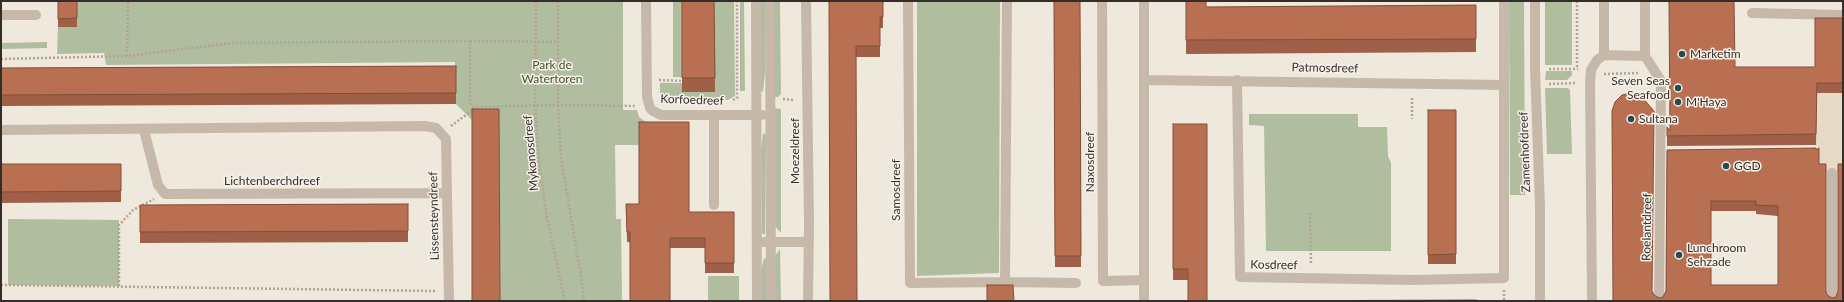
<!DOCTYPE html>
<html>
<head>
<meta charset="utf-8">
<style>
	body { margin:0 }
	#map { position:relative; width:1844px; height:302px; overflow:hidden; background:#efe8dd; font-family:Lato,sans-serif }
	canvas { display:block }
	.frame { position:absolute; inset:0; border:2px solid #352d29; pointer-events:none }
</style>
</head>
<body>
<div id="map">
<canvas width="1844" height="302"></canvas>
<div class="frame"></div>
</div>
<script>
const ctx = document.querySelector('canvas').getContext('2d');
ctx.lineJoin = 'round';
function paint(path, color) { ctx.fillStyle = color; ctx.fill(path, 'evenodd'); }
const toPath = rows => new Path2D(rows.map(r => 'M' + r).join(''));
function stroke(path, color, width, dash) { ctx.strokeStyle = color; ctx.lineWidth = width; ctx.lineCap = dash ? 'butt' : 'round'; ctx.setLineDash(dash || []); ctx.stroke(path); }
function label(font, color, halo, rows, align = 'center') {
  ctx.font = font + ' Lato,sans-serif'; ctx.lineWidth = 3; ctx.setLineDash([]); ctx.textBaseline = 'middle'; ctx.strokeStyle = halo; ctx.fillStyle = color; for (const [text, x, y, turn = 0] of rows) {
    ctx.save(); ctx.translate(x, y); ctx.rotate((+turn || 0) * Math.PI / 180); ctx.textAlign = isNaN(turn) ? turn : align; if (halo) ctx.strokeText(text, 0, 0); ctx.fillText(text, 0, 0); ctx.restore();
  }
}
paint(toPath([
	[77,1,623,1,623,110,637,110,639,117,647,123,639,132,639,145,615,145,616,219,621,219,622,301,500,301,499,120,472,120,456,104,455,62,106,65,104,53,57,54,58,27,77,27],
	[673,1,682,1,682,77,673,77],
	[714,1,734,1,735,96,728,100,665,99,660,94,660,83,682,83,683,92],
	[740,1,744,1,745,91,740,91],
	[760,1,765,1,765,72,763,91,761,92],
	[773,1,780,1,781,94,778,97,774,97],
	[917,1,1000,1,999,273,917,276],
	[1509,1,1524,1,1525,195,1510,195],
	[1545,1,1572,1,1572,65,1545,65],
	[47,42,47,48,1,49,1,43],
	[1546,71,1572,71,1572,75,1567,80,1545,80],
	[1545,88,1568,88,1570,90,1572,154,1547,154],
	[773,108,781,109,781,233,774,225],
	[1249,114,1358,114,1358,127,1387,127,1388,156,1391,163,1391,251,1266,251,1264,126,1249,125],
	[764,133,766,135,765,234,762,234,761,150,763,134],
	[8,219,119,220,119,286,8,285],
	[780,249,781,301,774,301,774,257],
	[766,258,766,301,761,301,761,270,764,259],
	[708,276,739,276,739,301,708,301]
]), '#b1bd9f');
paint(toPath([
	[1818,93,1843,93,1843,173,1819,172,1816,141]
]), '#e6d9c6');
stroke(toPath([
	[536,1,535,105,539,161,546,212,565,301],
	[558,1,558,105,561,157,582,282,584,301],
	[1577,1,1577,67],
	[470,41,559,42],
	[127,56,128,1],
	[1,59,127,56,232,43,470,41,470,102,474,109],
	[1549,69,1578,69],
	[1604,74,1639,73],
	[659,80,682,81],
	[1549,84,1576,83],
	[1412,98,1412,119],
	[783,99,794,100],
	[733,100,737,98,737,1],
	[451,126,477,107,558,105,635,106],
	[1310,213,1311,265],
	[1,285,436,291],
	[119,286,119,225,133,210,154,199],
	[1504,290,1504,301]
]), '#b2a395', 2.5, [2, 2]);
stroke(toPath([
	[646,1,647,97,650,108,653,111,661,115,762,115],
	[756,1,757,301],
	[770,1,771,301],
	[806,1,809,223,808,301],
	[908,1,910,283,1005,282,1007,1],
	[1102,1,1103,281,1144,280],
	[1144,1,1144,301],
	[1535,1,1535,69,1540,207,1540,301],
	[1604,1,1604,55],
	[1752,13,1843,15],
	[1,15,36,15],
	[1645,56,1661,81,1659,301],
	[1145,80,1504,85],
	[1237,80,1240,277,1414,280,1504,278,1504,1],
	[714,115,714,205],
	[1,130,425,126,436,128,446,139,449,301],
	[144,130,158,185,165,194,447,193],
	[1832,173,1832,301],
	[764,242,808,242],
	[1005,282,1076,283],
	[1592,301,1590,84,1591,70,1597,60,1604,55,1645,56,1645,1]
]), '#c6b9aa', 10);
paint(toPath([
	[58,1,77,1,77,27,58,27],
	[682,1,714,1,715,92,682,92],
	[829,1,883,11,883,28,880,28,880,57,856,57],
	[1054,1,1080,1,1081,267,1055,267],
	[1186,1,1206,7,1476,5,1476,52,1186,54],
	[1843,18,1843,93,1817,93,1816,145,1667,146,1667,127,1670,131,1735,67,1815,67],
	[456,66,456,104,1,106,1,68],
	[1428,110,1456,110,1456,264,1428,264],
	[1173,124,1207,301,1188,301,1188,280,1173,280],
	[1667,150,1819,164,1826,291,1827,295,1832,298,1843,301,1613,301,1653,292,1654,295,1659,298,1663,297,1666,291],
	[1711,211,1756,211,1756,214,1778,216,1778,285,1711,285],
	[1,164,121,164,121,202,1,203],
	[408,204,408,242,140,243,140,205],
	[626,204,689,212,734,212,734,273,705,273,705,248,670,248,627,242]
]), '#9f6047');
const building = toPath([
	[58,1,77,1,77,18,58,19,58,1],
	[682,1,714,1,715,78,682,78,682,1],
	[829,1,883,1,883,17,880,17,880,46,856,46,857,301,830,301,829,1],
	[1054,1,1080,1,1081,256,1055,256,1054,1],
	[1186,1,1206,1,1206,7,1476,5,1476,39,1186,40,1186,1],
	[1669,1,1734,1,1735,67,1815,67,1815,18,1843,18,1843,83,1817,83,1816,134,1667,136,1667,127,1670,131,1669,1],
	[456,66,456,93,1,95,1,68,456,66],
	[1630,93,1640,95,1654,111,1652,291,1654,295,1659,298,1663,297,1666,291,1667,150,1816,148,1816,150,1819,148,1819,164,1826,164,1826,291,1827,295,1832,298,1836,297,1838,291,1838,164,1843,164,1843,301,1613,301,1612,111,1615,102,1622,95,1630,93],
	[1711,201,1756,201,1756,205,1778,206,1778,285,1711,285,1711,201],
	[472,109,499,109,500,301,472,301,472,109],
	[1428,110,1456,110,1456,254,1428,255,1428,110],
	[639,122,689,122,689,212,734,212,734,263,705,263,705,238,670,238,670,301,630,301,630,232,627,232,626,204,639,204,639,122],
	[1173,124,1207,124,1207,301,1477,300,1477,301,1188,301,1188,269,1173,269,1173,124],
	[1,164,121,164,121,191,1,192,1,164],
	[408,204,408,231,140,232,140,205,408,204],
	[987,285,1013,285,1014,301,987,301,987,285]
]);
paint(building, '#b97052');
stroke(building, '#824e39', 1);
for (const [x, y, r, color] of [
	[1682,54,4,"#234c51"],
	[1678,88,4,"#234c51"],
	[1678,102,4,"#234c51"],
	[1631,119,4,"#234c51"],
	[1726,166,4,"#234c51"],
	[1679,255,4,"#234c51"]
]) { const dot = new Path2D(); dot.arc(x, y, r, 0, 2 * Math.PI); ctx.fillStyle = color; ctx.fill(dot); stroke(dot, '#f7f2e9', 1.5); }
label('12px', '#352d29', '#f7f2e9', [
	["Marketim",1690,54],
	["Seven Seas",1670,81,"right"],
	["Seafood",1670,95,"right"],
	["M'Haya",1686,102],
	["Sultana",1639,119],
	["GGD",1734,166],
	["Lunchroom",1687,248],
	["Sehzade",1687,262]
], 'left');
label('12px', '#42502f', '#f7f2e9', [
	["Park de",552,65],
	["Watertoren",552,79]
]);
label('12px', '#352d29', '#f7f2e9', [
	["Patmosdreef",1325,68,1],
	["Korfoedreef",692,100,2],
	["Moezeldreef",795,151,-90],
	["Zamenhofdreef",1525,152,-92],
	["Mykonosdreef",531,153,-95],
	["Naxosdreef",1090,162,-90],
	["Lichtenberchdreef",272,181],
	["Samosdreef",896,190,-90],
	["Lissensteyndreef",434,216,-91],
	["Roelantdreef",1647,227,-89],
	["Kosdreef",1274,265,1]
]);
</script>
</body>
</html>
